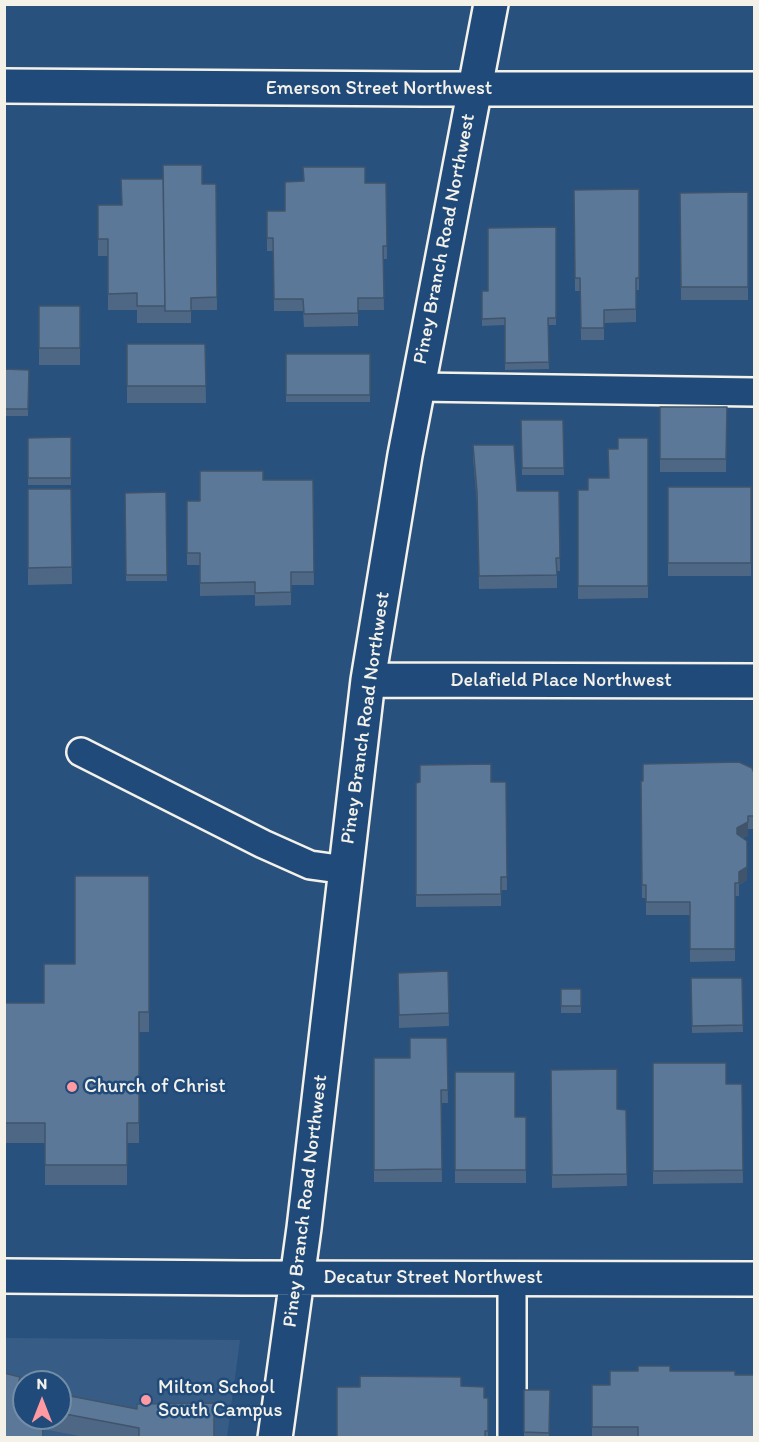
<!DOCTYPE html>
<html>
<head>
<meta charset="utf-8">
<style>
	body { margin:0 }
	#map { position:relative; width:759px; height:1442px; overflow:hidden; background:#28517e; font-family:Itim,sans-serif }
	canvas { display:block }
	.frame { position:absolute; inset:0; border:6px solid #f4f1e8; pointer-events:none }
	.north { position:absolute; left:12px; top:1370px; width:60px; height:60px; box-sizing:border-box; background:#1f4a7a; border:2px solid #748da6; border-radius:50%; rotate:0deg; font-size:16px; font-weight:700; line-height:24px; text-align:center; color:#f4f1e8 }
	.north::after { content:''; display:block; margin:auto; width:21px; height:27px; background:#ff9aa2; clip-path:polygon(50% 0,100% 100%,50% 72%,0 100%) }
</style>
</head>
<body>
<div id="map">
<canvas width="759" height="1442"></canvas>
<div class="frame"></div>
<div class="north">N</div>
</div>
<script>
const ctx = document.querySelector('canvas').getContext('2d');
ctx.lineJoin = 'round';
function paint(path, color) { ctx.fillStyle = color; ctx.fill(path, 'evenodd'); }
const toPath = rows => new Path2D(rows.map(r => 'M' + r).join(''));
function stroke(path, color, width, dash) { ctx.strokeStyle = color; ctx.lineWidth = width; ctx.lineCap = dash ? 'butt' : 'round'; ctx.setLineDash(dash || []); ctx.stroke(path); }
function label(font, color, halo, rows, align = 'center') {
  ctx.font = font + ' Itim,sans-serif'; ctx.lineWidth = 5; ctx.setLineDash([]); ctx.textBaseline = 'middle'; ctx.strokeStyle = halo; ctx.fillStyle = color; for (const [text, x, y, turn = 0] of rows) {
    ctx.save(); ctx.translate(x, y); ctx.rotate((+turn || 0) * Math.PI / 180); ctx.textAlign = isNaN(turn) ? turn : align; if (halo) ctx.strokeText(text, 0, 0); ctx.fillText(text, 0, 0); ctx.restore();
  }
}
paint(toPath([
	[5,1338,240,1340,227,1437,5,1438],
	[24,1382,60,1382,60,1418,24,1418]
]), '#375d86');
const lane = toPath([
	[418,387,754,392],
	[81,752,263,844,310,865,346,870],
	[512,1438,512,1278]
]);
const street = toPath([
	[4,86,424,89,754,89],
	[368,680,754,681],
	[4,1276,243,1278,754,1279],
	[275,1438,304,1228,368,680,405,455,491,4]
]);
stroke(lane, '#f4f1e8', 32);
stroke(street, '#f4f1e8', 38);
stroke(lane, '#1f4a7a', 27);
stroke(street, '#1f4a7a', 33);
paint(toPath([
	[303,167,365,183,386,183,387,259,383,259,384,310,358,310,358,326,304,327,303,311,274,311,273,251,267,251,267,211,285,211,303,181],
	[202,184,216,184,217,310,191,310,191,323,137,323,137,310,108,310,108,256,98,256,98,205,121,205],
	[639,189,639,290,636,290,636,322,604,323,604,340,581,340,580,291,575,291,574,190],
	[748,192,748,300,681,300,680,193],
	[556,227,556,325,548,325,549,369,505,370,505,325,482,326,482,291,488,291],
	[39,306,80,306,80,365,39,365],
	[127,344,205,344,206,403,127,403],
	[286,354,370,354,370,402,286,402],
	[4,369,29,370,28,416,4,416],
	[660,407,727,407,726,472,660,472],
	[521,420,563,420,564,475,522,475],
	[71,437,71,485,28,485,28,438],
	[648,438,648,598,578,599,578,490,588,490,608,478,618,449],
	[473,445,517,491,559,491,560,571,557,571,557,588,479,589,477,505,473,457],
	[263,480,313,480,314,585,291,585,291,605,255,606,255,595,200,596,200,565,187,565,187,501,200,501],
	[668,487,751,487,751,576,668,576],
	[28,489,71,489,72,584,28,585],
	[166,492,167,581,126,581,125,493],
	[420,765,491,782,506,782,507,890,501,890,501,906,416,907,416,783,420,783],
	[754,773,754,829,748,829,748,835,743,838,747,880,739,885,739,896,735,896,735,961,690,962,690,915,646,915,646,898,642,898,641,781],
	[149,876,149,1032,139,1032,139,1143,127,1143,127,1185,45,1185,45,1143,4,1143,4,1003,44,1003,75,964],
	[448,971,449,1026,399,1028,398,973],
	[691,978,742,978,743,1032,692,1033],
	[561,989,581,989,581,1013,561,1013],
	[447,1038,448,1103,441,1103,442,1182,374,1182,374,1058,410,1058],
	[653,1063,726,1084,742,1084,743,1183,653,1184],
	[551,1070,617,1109,626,1110,627,1186,552,1188],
	[455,1072,515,1117,526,1117,526,1183,455,1183],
	[670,1371,735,1375,754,1437,592,1437,592,1385,610,1385],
	[4,1373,20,1377,20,1386,24,1387,24,1418,60,1418,60,1394,137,1409,137,1404,214,1403,214,1437,85,1437,43,1429,43,1437,4,1437],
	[461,1386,484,1398,488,1398,488,1437,337,1437],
	[524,1390,550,1390,549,1437,524,1437]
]), '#4e6784');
paint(toPath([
	[748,822,748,835,737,840,737,828],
	[747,867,747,880,739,885,739,872]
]), '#40546b');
const building = toPath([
	[163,165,202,165,202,184,216,184,217,297,191,298,191,311,165,311,163,165],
	[303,167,365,167,365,183,386,183,387,246,383,246,384,298,358,298,358,313,304,314,303,299,274,299,273,238,267,238,267,211,285,211,285,182,304,181,303,167],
	[121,179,163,179,165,306,137,306,137,293,108,294,108,239,98,239,98,205,122,205,121,179],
	[639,189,639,278,636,278,636,309,604,310,604,328,581,328,580,278,575,278,574,190,639,189],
	[748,192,748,287,681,287,680,193,748,192],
	[556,227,556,318,548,318,549,362,505,363,505,318,482,319,482,291,488,291,488,228,556,227],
	[39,306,80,306,80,348,39,348,39,306],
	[127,344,205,344,206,386,127,386,127,344],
	[286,354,370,354,370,395,286,395,286,354],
	[4,369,29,370,28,409,4,409,4,369],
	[660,407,727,407,726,459,660,459,660,407],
	[521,420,563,420,564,468,522,468,521,420],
	[71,437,71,478,28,478,28,438,71,437],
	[618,438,648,438,648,586,578,586,578,490,588,490,588,478,609,478,608,449,618,449,618,438],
	[473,445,514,445,517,491,559,491,560,558,556,558,557,575,479,576,477,492,473,445],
	[200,471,263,471,263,480,313,480,314,572,291,572,291,592,255,593,255,582,200,583,200,553,187,553,187,501,200,501,200,471],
	[668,487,751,487,751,563,668,563,668,487],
	[28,489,71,489,72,567,28,568,28,489],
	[166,492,167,575,126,575,125,493,166,492],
	[739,762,752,768,754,773,754,816,748,816,748,822,737,828,737,834,747,841,747,867,739,872,739,883,735,883,735,949,690,949,690,902,646,902,646,885,642,885,641,781,643,781,643,764,739,762],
	[491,764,491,782,506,782,507,877,501,877,501,894,416,895,416,783,420,782,420,765,491,764],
	[75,876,149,876,149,1012,139,1012,139,1123,127,1123,127,1165,45,1165,45,1123,4,1123,4,1003,44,1003,44,964,75,964,75,876],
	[448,971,449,1013,399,1015,398,973,448,971],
	[691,978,742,978,743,1025,692,1026,691,978],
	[561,989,581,989,581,1006,561,1006,561,989],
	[410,1038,447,1038,448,1090,441,1090,442,1169,374,1170,374,1058,410,1058,410,1038],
	[653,1063,726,1063,726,1084,742,1084,743,1170,653,1171,653,1063],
	[617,1069,617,1109,626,1110,627,1174,552,1175,551,1070,617,1069],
	[455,1072,515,1072,515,1117,526,1117,526,1170,455,1170,455,1072],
	[638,1366,670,1366,670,1371,735,1371,735,1375,754,1375,754,1437,638,1437,638,1427,592,1427,592,1385,610,1385,610,1371,638,1371,638,1366],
	[4,1373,20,1377,18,1385,24,1387,24,1418,42,1418,43,1437,4,1437,4,1373],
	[360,1376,461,1377,461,1386,484,1387,484,1398,488,1398,488,1431,485,1431,485,1437,337,1437,337,1387,360,1387,360,1376],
	[524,1390,550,1390,549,1433,524,1432,524,1390],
	[60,1394,137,1409,137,1404,214,1403,214,1437,139,1437,139,1428,60,1413,60,1394]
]);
paint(building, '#5b7899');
stroke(building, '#40546b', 1.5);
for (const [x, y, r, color] of [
	[72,1087,6,"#ff9aa2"],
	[146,1400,6,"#ff9aa2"]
]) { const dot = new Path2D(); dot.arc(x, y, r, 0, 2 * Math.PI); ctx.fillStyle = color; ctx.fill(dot); stroke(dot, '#1f4a7a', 2); }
label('20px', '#f4f1e8', '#1f4a7a', [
	["Emerson Street Northwest",379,89],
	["Piney Branch Road Northwest",445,239,-79],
	["Delafield Place Northwest",561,681],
	["Piney Branch Road Northwest",366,718,-82],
	["Piney Branch Road Northwest",306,1201,-83],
	["Decatur Street Northwest",433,1278]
]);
label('20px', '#f4f1e8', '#1f4a7a', [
	["Church of Christ",84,1087],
	["Milton School",158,1388],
	["South Campus",158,1411]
], 'left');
</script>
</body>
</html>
